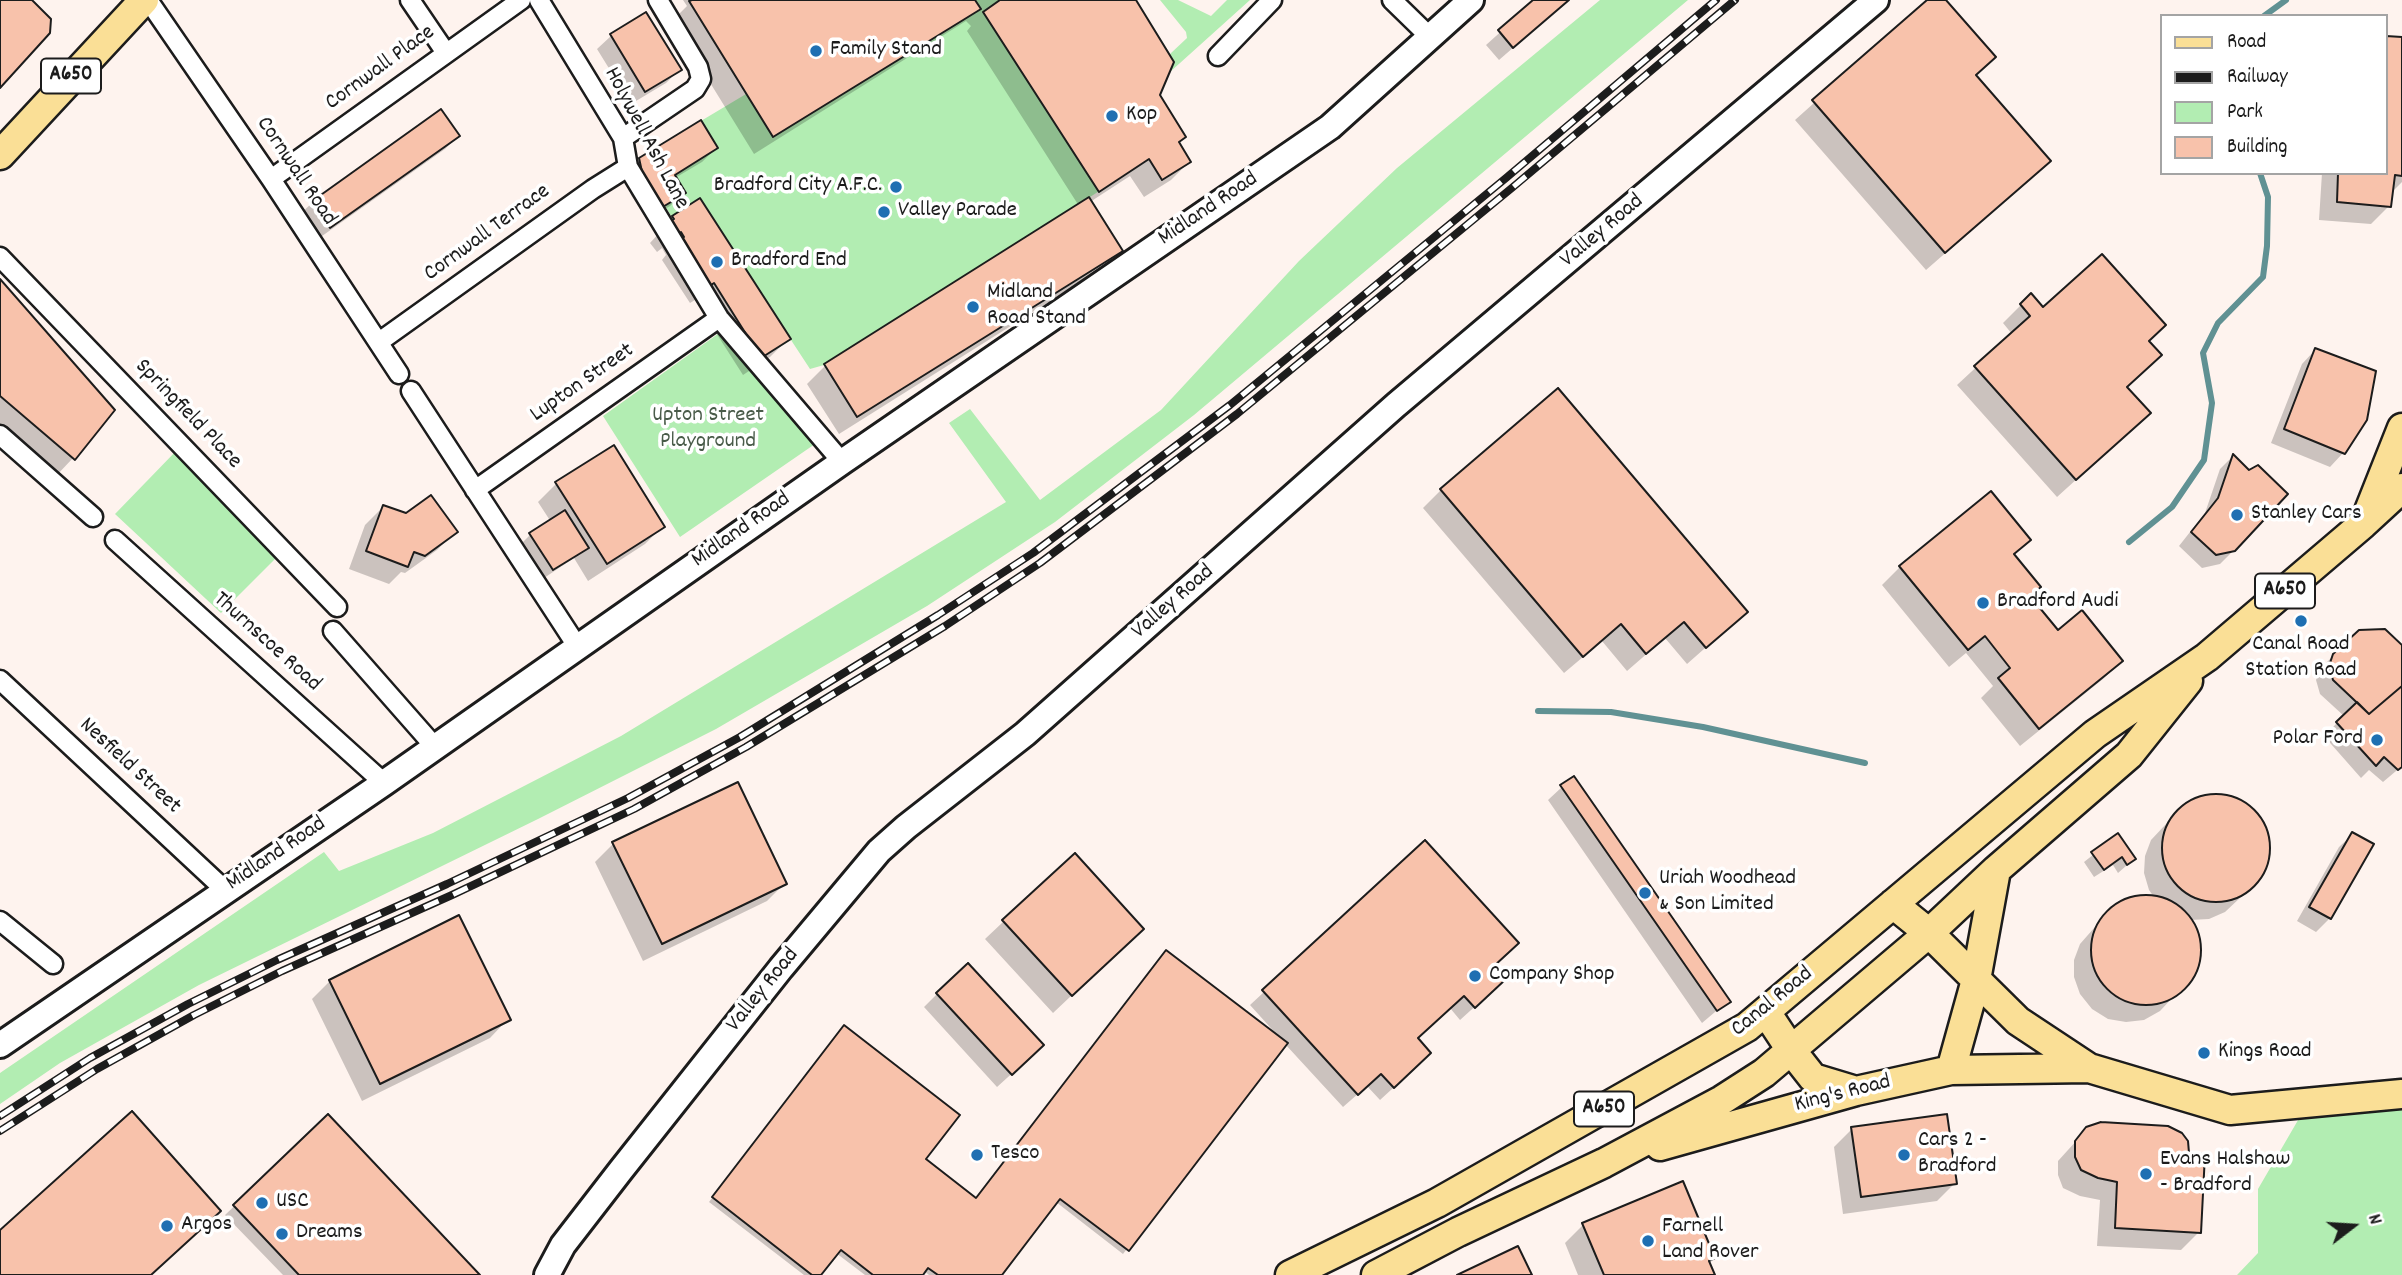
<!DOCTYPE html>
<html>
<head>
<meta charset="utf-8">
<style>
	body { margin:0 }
	#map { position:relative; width:2402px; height:1275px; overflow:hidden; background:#fef3ee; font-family:Dekko,sans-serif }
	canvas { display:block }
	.legend { position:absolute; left:2160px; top:14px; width:228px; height:161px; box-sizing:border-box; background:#fff; border:2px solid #a4a4a4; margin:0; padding:9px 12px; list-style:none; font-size:21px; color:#1c1c1c }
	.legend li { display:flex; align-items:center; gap:14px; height:35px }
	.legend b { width:35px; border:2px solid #a4a4a4 }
	.north { position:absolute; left:2318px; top:1191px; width:70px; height:70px; -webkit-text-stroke:5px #fff; paint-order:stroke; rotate:73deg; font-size:19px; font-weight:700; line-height:28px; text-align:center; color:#1c1c1c }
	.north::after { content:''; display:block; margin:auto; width:24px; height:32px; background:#1c1c1c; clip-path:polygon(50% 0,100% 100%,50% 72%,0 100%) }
</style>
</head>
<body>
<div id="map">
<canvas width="2402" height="1275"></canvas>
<ul class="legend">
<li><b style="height:9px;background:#fadf96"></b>Road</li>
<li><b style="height:9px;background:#1c1c1c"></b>Railway</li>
<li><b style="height:19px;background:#b2edb2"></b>Park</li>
<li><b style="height:19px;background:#f8c2ab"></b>Building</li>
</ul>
<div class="north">N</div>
</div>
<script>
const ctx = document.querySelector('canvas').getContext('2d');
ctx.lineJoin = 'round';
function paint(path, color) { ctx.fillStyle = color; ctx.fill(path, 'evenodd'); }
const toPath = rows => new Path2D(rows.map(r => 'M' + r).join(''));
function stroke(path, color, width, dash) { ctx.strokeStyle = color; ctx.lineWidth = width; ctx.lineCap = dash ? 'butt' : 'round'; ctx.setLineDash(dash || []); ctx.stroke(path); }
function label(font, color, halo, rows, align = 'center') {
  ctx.font = font + ' Dekko,sans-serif'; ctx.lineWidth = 7; ctx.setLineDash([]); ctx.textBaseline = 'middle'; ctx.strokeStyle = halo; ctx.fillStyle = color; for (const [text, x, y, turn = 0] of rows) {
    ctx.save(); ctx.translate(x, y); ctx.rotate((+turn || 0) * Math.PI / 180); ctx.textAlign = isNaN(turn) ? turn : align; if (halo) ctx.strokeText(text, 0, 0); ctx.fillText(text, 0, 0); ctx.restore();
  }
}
paint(toPath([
	[692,0,1136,0,1170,54,1187,38,1186,32,1160,0,1178,0,1211,16,1227,0,1250,0,1170,72,1160,95,1186,137,1179,142,1191,162,1162,180,1149,159,1090,197,1123,251,857,417,824,365,810,369,791,340,761,358,714,284,679,240,684,237,681,232,667,223,673,219,665,206,661,208,644,181,639,158,746,94,689,1],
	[1600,0,1688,0,1194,415,1055,522,927,606,716,729,538,819,199,985,60,1063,0,1104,0,1073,324,852,339,871,433,833,621,736,1006,502,949,423,970,409,1040,500,1161,410,1299,261,1397,168],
	[722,331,815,444,680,537,603,416],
	[177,450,280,554,221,613,115,514],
	[2402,1107,2402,1275,2237,1275,2258,1253,2258,1189,2301,1115,2380,1112]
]), '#b2edb2');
paint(toPath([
	[683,0,1134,0,1158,95,1184,137,1178,143,1189,162,1171,180,1144,197,1130,176,1090,202,1121,250,1103,268,839,434,807,384,825,366,1079,206,967,31,971,26,966,21,754,154,672,21,687,6],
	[1536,0,1568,0,1499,60,1486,45],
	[1929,0,1943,0,1975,76,2030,179,1926,270,1795,120],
	[646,14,680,69,666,83,631,104,597,49,611,36],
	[2402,38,2402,182,2391,193,2389,206,2371,224,2319,220,2322,173,2386,173],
	[458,136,445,149,315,241,298,216,312,203],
	[716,148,702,162,675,178,683,193,670,206,647,220,631,195,626,173,640,159],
	[700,201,788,339,770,357,743,375,695,300,690,303,662,260,666,255,662,248,657,252,650,243,673,218],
	[0,281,73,458,56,476,0,429],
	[2021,305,2043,309,2148,342,2160,355,2125,388,2130,431,2057,497,1957,385,2012,334,2003,323],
	[2315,350,2366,419,2343,453,2330,467,2271,443,2302,364],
	[2233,456,2234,550,2220,564,2202,568,2179,546,2205,513,2220,469],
	[556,484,663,526,645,544,588,581,574,558,544,578,522,543,530,535,551,522,538,502],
	[1441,490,1746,612,1687,664,1665,638,1627,671,1602,641,1564,673,1423,508],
	[383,507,455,532,437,550,405,573,401,572,389,584,349,569,365,525],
	[2028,540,2013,556,2028,597,2057,632,2121,661,2103,679,2020,746,1981,698,1993,686,1966,653,1949,667,1882,585,1900,567],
	[2402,647,2402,766,2383,782,2369,770,2361,778,2324,736,2344,716,2320,694,2316,680,2320,669,2334,655],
	[1562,787,1728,1001,1702,1023,1548,800],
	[2212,795,2229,796,2244,803,2257,814,2265,829,2269,847,2266,864,2258,881,2225,912,2209,919,2190,920,2199,943,2199,961,2191,978,2160,1011,2144,1020,2126,1022,2108,1019,2092,1009,2080,994,2074,977,2074,960,2080,944,2109,911,2123,902,2139,897,2154,897,2149,890,2144,873,2145,856,2151,840,2181,808,2195,799],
	[2353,834,2330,918,2316,932,2297,921,2339,847],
	[2117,836,2134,859,2118,873,2113,865,2094,877,2084,862],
	[1425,843,1492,967,1491,992,1460,1020,1450,1008,1416,1039,1416,1067,1380,1100,1367,1086,1343,1107,1285,1044,1123,1254,1056,1202,1000,1275,929,1275,924,1271,920,1275,865,1275,836,1253,819,1275,804,1275,709,1202,840,1031,924,1159,976,1199,1278,1036,1250,1005],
	[613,844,785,883,767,901,643,961,595,862],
	[1074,855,1124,946,1053,1013,985,939],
	[330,981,508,1019,490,1038,362,1101,312,999],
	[937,994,1028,1059,997,1087,924,1007],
	[328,1117,477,1275,283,1275,225,1215],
	[1852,1129,1955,1183,1937,1201,1843,1214,1834,1147],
	[2087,1129,2199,1232,2181,1250,2097,1246,2100,1200,2080,1196,2063,1188,2058,1175,2058,1161],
	[1682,1184,1713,1258,1708,1263,1713,1275,1578,1275,1565,1243,1583,1225]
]), '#0003');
stroke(toPath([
	[2264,16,2286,0],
	[2129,542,2172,507,2204,460,2212,403,2203,353,2218,323,2263,277,2267,246,2268,197,2260,173],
	[1538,711,1611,712,1703,727,1865,763]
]), '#609193', 6);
const building = toPath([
	[0,0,32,0,51,19,50,33,0,88,0,0],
	[692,0,975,0,981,9,773,137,689,1,692,0],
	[1000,0,1136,0,1174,62,1160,95,1186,137,1179,142,1191,162,1162,180,1149,159,1099,192,983,12,1000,0],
	[1533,0,1569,0,1513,48,1498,30,1533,0],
	[1927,0,1946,0,1996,57,1976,75,2051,161,1945,253,1812,100,1927,0],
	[646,12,682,70,645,92,610,34,646,12],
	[2386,36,2402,37,2402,176,2395,175,2391,207,2337,202,2338,173,2386,173,2386,36],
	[441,109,460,136,330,228,311,202,441,109],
	[701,120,718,148,675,175,686,193,661,208,644,181,639,158,701,120],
	[1089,197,1123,251,857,417,824,364,1089,197],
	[700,198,791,339,761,358,714,283,708,287,679,240,684,237,681,232,675,236,667,223,674,219,672,216,700,198],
	[2102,254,2166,325,2149,341,2162,355,2127,387,2151,413,2076,480,1974,366,2030,316,2020,304,2031,293,2043,307,2102,254],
	[0,279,115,410,75,460,0,396,0,279],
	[2315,348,2376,371,2367,420,2345,454,2284,429,2315,348],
	[1558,388,1748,612,1706,648,1684,622,1646,654,1621,624,1583,657,1440,489,1558,388],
	[614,445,665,527,607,564,555,482,614,445],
	[2233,454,2249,470,2258,465,2288,494,2235,551,2216,555,2191,532,2218,498,2233,454],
	[1991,491,2031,540,2014,554,2041,587,2030,596,2058,630,2082,610,2123,661,2039,729,1998,678,2010,668,1985,636,1968,650,1899,566,1991,491],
	[431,495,458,532,425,556,414,552,408,567,366,551,383,505,406,513,431,495],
	[565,510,589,548,553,570,529,533,565,510],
	[2385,629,2402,645,2402,686,2369,714,2333,680,2329,666,2333,654,2359,630,2385,629],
	[2402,686,2402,767,2398,770,2384,757,2376,766,2336,722,2357,702,2369,714,2402,686],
	[1574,776,1731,1002,1717,1011,1560,785,1574,776],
	[738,782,787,884,662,944,612,842,738,782],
	'2162 848a54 54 0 1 1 108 0a54 54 0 1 1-108 0Z',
	[2352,832,2374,844,2331,919,2309,907,2352,832],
	[2118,833,2136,859,2127,865,2122,857,2104,870,2091,852,2118,833],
	[1425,840,1519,943,1494,966,1506,979,1475,1008,1464,996,1418,1038,1431,1053,1394,1088,1381,1074,1358,1095,1262,990,1425,840],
	[1075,853,1144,929,1072,996,1002,920,1075,853],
	'2091 950a55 55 0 1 1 110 0a55 55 0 1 1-110 0Z',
	[459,915,511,1020,380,1084,329,980,459,915],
	[1166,950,1288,1043,1129,1251,1060,1199,1002,1275,938,1275,928,1268,923,1275,873,1275,841,1250,821,1275,812,1275,712,1197,844,1025,960,1115,926,1159,976,1198,1166,950],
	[968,963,1044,1045,1012,1075,936,993,968,963],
	[132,1111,221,1211,151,1275,0,1275,0,1230,132,1111],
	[328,1114,480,1275,299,1275,233,1205,328,1114],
	[1947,1114,1957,1184,1861,1197,1851,1127,1947,1114],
	[2101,1122,2168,1126,2182,1133,2188,1141,2189,1153,2205,1154,2201,1233,2115,1228,2117,1182,2098,1178,2081,1170,2075,1157,2075,1141,2086,1127,2101,1122],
	[1683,1181,1715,1258,1709,1261,1715,1275,1604,1275,1582,1223,1683,1181],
	[1518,1246,1532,1275,1457,1275,1518,1246]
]);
paint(building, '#f8c2ab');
stroke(building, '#1c1c1c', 2);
const street = toPath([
	[148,0,271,179,399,374],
	[410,0,446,53],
	[539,0,623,138,628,167,719,318,842,462],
	[1392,0,1430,37],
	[1218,56,1272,0],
	[623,138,695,89,701,79,698,67,658,0],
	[271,179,521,0],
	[0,257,337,607],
	[379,342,593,189,628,167],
	[411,391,577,646],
	[0,435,93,517],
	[475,490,719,318],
	[115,540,384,783],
	[333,631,435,747],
	[0,680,225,890],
	[0,921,53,964]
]);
const secondary = toPath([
	[0,1045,384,783,842,462,1330,127,1471,0],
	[547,1275,563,1245,621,1170,781,968,879,851,906,827,1025,734,1396,405,1876,0]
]);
const primary = toPath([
	[0,155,144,0],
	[2367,516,2402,428],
	[1893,904,1929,933,2018,1021,2089,1068,2230,1110,2402,1094],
	[1766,1012,1791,1050,1813,1078,1856,1091],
	[1951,1070,1976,980,1996,870],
	[1660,1146,1856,1091,1951,1070,2089,1068],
	[1290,1275,1437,1203,1747,1027,2095,734,2207,657,2363,524,2402,488],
	[1376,1275,1458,1232,1604,1163,1722,1100,1764,1073,1929,933,1996,870,2129,755,2188,681]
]);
stroke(street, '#1c1c1c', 23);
stroke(secondary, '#1c1c1c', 30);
stroke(primary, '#1c1c1c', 33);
stroke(street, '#fff', 18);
stroke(secondary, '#fff', 24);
stroke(primary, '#fadf96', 28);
const rail = toPath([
	[0,1116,90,1058,188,1004,277,960,447,884,628,798,740,737,938,615,1033,553,1230,405,1506,178,1716,0],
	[0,1131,97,1069,194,1015,282,971,452,895,634,809,746,747,945,626,1040,563,1237,414,1513,187,1735,0]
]);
stroke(rail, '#1c1c1c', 8);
stroke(rail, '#fff', 5, [16]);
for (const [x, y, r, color] of [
	[816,51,7,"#1f6fb2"],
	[1112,116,7,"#1f6fb2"],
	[896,187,7,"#1f6fb2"],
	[884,212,7,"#1f6fb2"],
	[717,262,7,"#1f6fb2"],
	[973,307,7,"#1f6fb2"],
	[2237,515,7,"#1f6fb2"],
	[1983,603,7,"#1f6fb2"],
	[2301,621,7,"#1f6fb2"],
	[2377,740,7,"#1f6fb2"],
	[1645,893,7,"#1f6fb2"],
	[1475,976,7,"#1f6fb2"],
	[2204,1053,7,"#1f6fb2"],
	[977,1155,7,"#1f6fb2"],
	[1904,1155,7,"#1f6fb2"],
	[2146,1174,7,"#1f6fb2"],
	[262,1203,7,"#1f6fb2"],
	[167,1226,7,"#1f6fb2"],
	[282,1234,7,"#1f6fb2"],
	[1648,1241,7,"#1f6fb2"]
]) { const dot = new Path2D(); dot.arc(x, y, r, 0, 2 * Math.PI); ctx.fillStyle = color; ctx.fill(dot); stroke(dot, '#fff', 2.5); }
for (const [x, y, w] of [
	[71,76,60],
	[2285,591,60],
	[1604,1109,60]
]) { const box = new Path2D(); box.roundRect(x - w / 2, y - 17.5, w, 35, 5); ctx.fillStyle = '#fff'; ctx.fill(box); stroke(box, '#1c1c1c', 2); }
label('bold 21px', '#1c1c1c', null, [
	["A650",71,76],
	["A650",2285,591],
	["A650",1604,1109]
]);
label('23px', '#1c1c1c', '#fff', [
	["Family Stand",830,51],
	["Kop",1126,116],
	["Bradford City A.F.C.",882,187,"right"],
	["Valley Parade",898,212],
	["Bradford End",731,262],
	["Midland",987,294],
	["Road Stand",987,320],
	["Stanley Cars",2251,515],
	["Bradford Audi",1997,603],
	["Canal Road",2301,646,"center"],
	["Station Road",2301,672,"center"],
	["Polar Ford",2363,740,"right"],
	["Uriah Woodhead",1659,880],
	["& Son Limited",1659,906],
	["Company Shop",1489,976],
	["Kings Road",2218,1053],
	["Cars 2 -",1918,1142],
	["Bradford",1918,1168],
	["Tesco",991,1155],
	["Evans Halshaw",2160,1161],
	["- Bradford",2160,1187],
	["USC",276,1203],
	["Argos",181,1226],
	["Farnell",1662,1228],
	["Land Rover",1662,1254],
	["Dreams",296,1234]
], 'left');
label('23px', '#1c1c1c', '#fff', [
	["Cornwall Place",381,69,-36],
	["Holywell Ash Lane",645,139,62],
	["Cornwall Road",295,172,56],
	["Midland Road",1209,210,-34],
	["Valley Road",1603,232,-40],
	["Cornwall Terrace",488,234,-36],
	["Lupton Street",583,384,-35],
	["Springfield Place",187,415,46],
	["Midland Road",742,531,-35],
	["Valley Road",1174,603,-41],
	["Thurnscoe Road",266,643,42],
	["Nesfield Street",129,767,43],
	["Midland Road",277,855,-34],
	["Valley Road",764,991,-51],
	["Canal Road",1773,1003,-39],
	["King's Road",1843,1095,-14]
]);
label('23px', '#495b49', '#fff', [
	["Upton Street",708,417],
	["Playground",708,443]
]);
</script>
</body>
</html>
